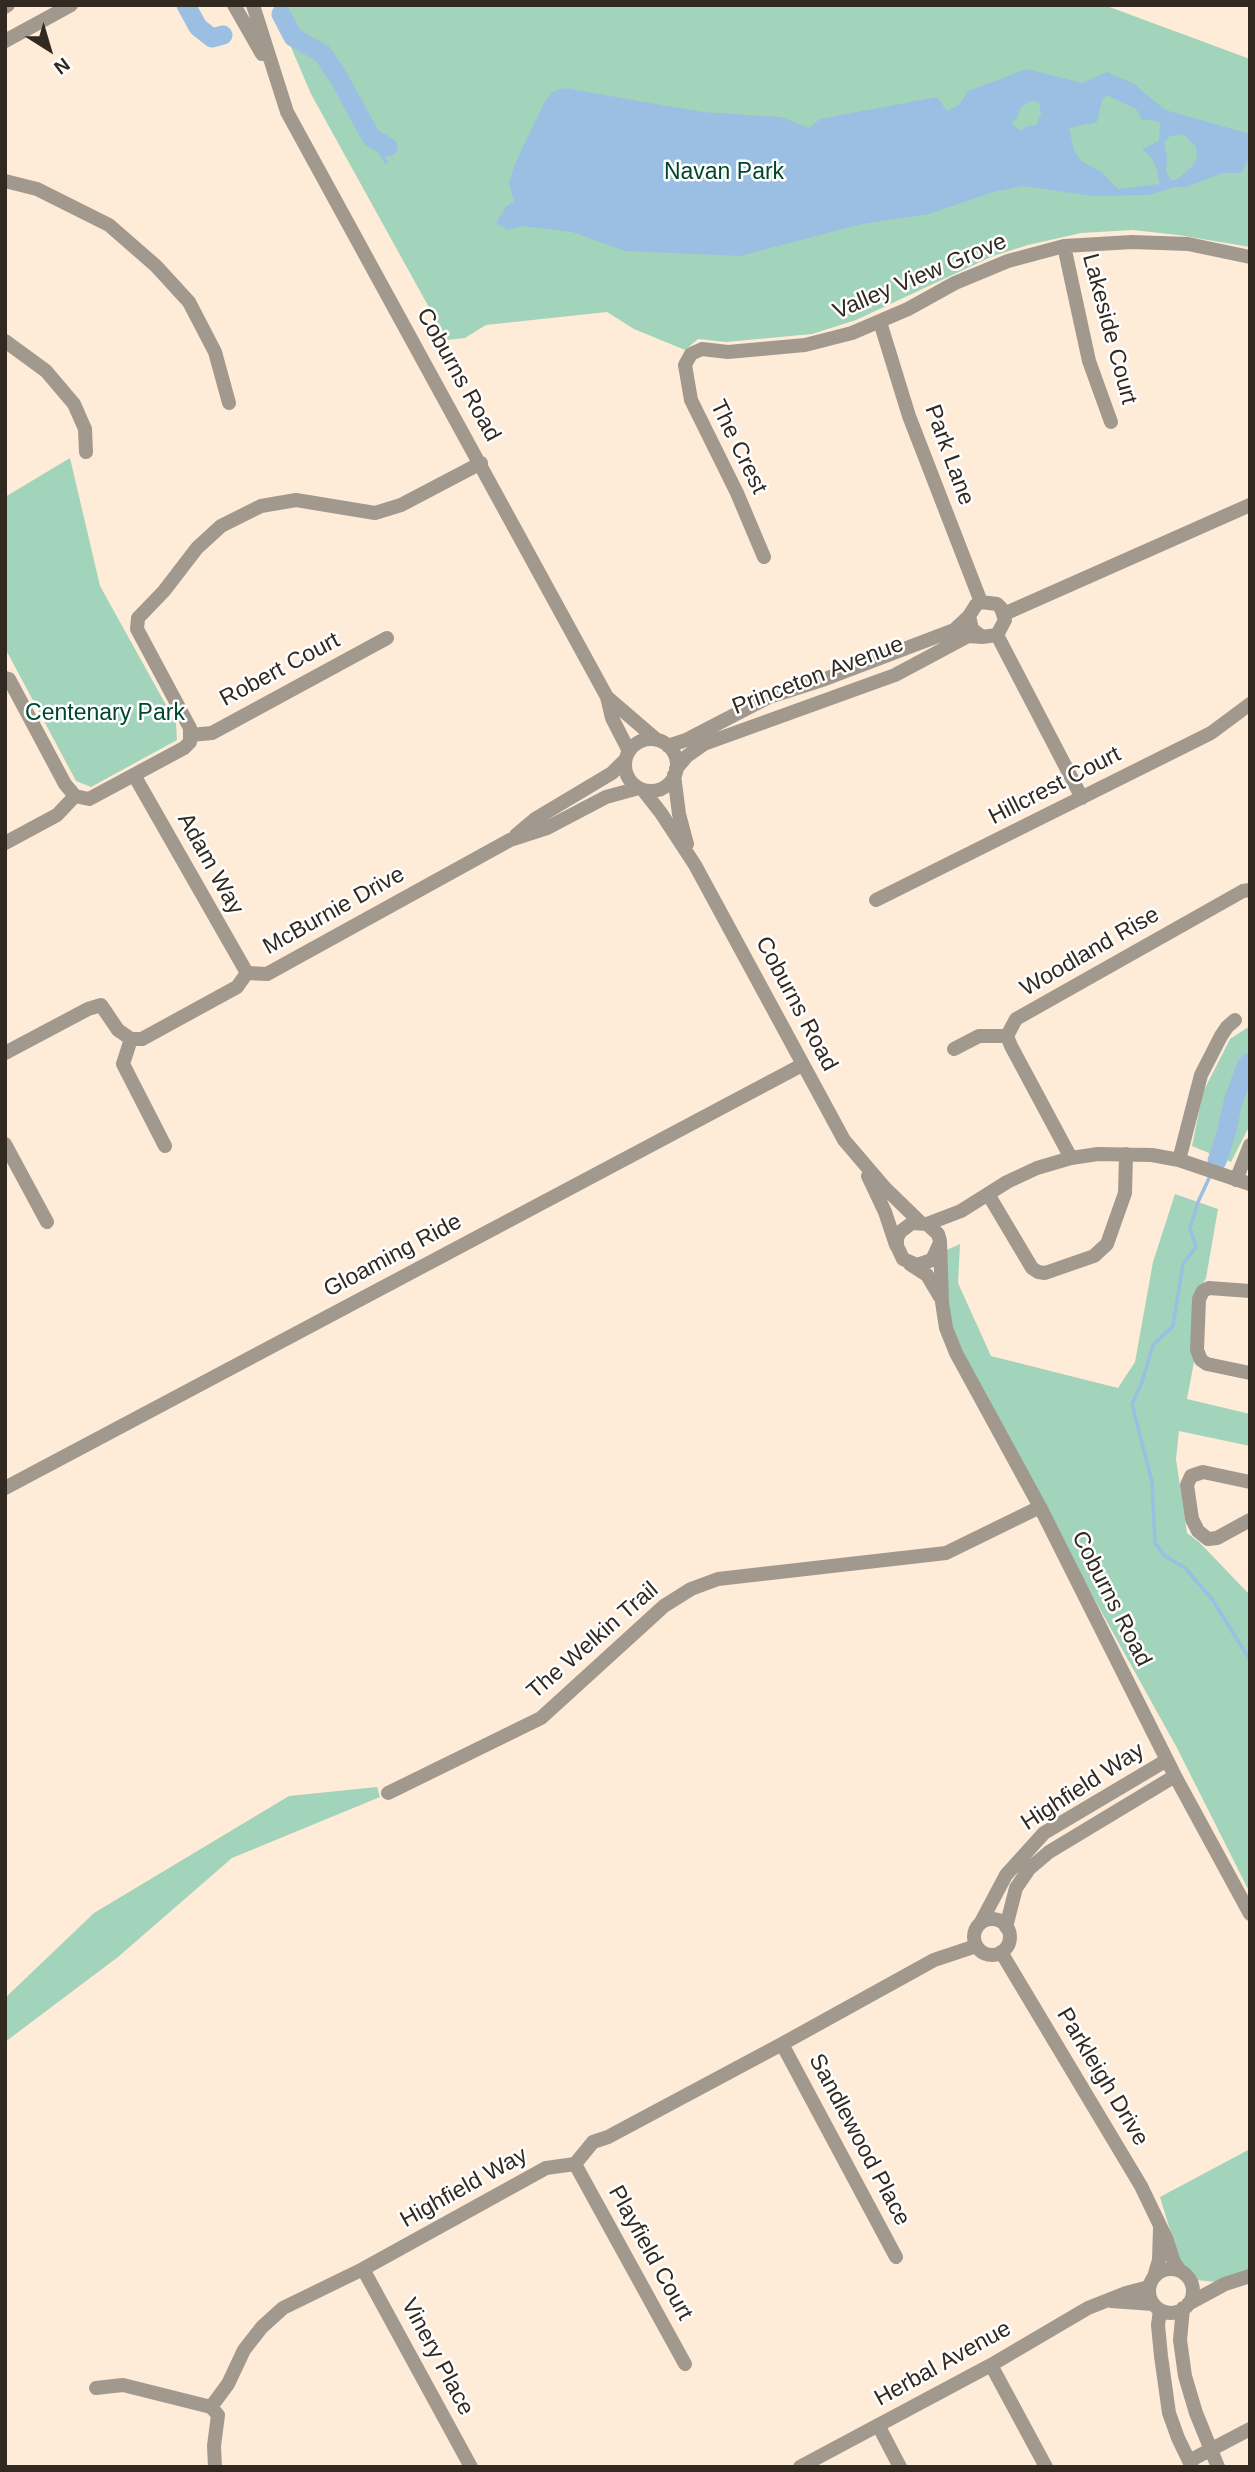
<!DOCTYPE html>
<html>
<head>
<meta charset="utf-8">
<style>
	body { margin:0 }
	#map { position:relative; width:1255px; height:2472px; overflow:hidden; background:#ffecd8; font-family:Helvetica,sans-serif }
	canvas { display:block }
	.frame { position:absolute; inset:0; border:7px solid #322920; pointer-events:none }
	.north { position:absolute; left:14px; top:14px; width:70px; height:70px; -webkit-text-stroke:5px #fff; paint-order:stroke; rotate:143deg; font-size:19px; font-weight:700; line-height:28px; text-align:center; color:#322920 }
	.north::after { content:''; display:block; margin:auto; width:24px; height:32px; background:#322920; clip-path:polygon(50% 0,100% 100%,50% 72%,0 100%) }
</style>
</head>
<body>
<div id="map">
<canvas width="1255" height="2472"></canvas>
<div class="frame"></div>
<div class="north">N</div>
</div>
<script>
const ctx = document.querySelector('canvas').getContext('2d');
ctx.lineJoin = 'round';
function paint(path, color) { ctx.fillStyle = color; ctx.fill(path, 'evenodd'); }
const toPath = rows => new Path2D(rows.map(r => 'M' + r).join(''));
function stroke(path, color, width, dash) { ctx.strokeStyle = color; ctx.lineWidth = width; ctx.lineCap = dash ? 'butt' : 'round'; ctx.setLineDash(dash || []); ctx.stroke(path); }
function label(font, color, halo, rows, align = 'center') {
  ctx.font = font + ' Helvetica,sans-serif'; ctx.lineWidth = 5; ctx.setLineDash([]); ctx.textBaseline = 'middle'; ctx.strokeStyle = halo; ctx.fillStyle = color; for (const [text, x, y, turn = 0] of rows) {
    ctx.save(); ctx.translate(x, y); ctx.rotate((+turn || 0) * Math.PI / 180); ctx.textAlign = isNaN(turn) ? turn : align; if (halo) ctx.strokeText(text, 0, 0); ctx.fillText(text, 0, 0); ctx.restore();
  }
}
paint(toPath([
	[273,5,1104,5,1250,59,1250,247,1178,235,1133,230,1081,233,1028,245,993,256,856,320,812,334,726,342,698,339,685,350,634,329,607,312,486,325,465,338,447,340,311,94],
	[70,458,100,586,176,723,177,740,91,787,76,781,5,648,5,497],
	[1250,1026,1250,1125,1231,1162,1192,1146,1203,1092,1230,1039],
	[1175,1194,1218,1209,1206,1278,1195,1299,1194,1362,1187,1399,1250,1414,1250,1446,1179,1431,1176,1459,1187,1533,1199,1542,1250,1595,1250,1893,1177,1748,955,1348,942,1252,960,1244,958,1283,991,1356,1118,1388,1135,1362,1153,1262],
	[377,1787,380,1797,232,1858,118,1957,5,2042,5,1998,94,1913,289,1796],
	[1250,2149,1250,2269,1225,2283,1197,2280,1180,2263,1160,2197]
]), '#a2d3bb');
paint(toPath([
	[1027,69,1082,83,1107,72,1134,84,1165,110,1250,134,1250,157,1241,173,1222,173,1187,187,1174,187,1149,195,1093,196,1023,186,993,192,929,214,862,224,740,256,625,251,572,232,521,226,508,230,496,223,506,206,514,202,509,183,514,166,543,105,552,92,564,88,702,112,781,117,809,128,820,119,937,97,947,111,960,104,968,91],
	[1107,95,1136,109,1142,120,1152,120,1160,123,1159,141,1142,149,1151,157,1157,170,1160,184,1118,189,1103,173,1081,161,1074,150,1069,128,1097,122,1102,100],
	[1030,101,1039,102,1041,114,1036,125,1027,126,1021,131,1011,123,1017,118,1021,107],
	[1184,134,1196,147,1197,158,1191,168,1176,180,1171,180,1166,172,1167,158,1164,142,1170,136]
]), '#9abfe2');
stroke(toPath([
	[371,137,386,162],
	[1211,1174,1198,1202,1190,1228,1196,1247,1183,1264,1173,1326,1153,1345,1142,1382,1132,1404,1152,1482,1155,1543,1165,1556,1185,1568,1212,1599,1250,1660]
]), '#9abfe2', 3.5);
stroke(toPath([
	[186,5,198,27,212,38,223,35],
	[281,14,293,37,323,54,340,80,371,137,388,147],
	[1217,1161,1227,1130,1233,1102,1246,1066,1250,1062]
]), '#9abfe2', 19);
stroke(toPath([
	[234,5,262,54],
	[253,5,287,112,607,697,612,718,629,751],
	[5,7,8,5],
	[5,41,71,5],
	[5,181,37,189,109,225,156,266,189,302,215,352,229,403],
	[1064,246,1089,361,1111,422],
	[880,322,909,416,981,602],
	[5,341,46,371,74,404,85,429,86,452],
	[764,557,737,493,691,400,685,365,691,354,702,349,728,352,805,345,852,333,908,309,955,283,1008,261,1064,246,1132,242,1188,244,1250,257],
	[1004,614,1250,505],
	[997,635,1082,798],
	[5,678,9,679,65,784,75,796,89,799,184,748,190,742,190,728,137,629,138,618,164,591,197,548,221,526,261,506,296,500,375,513,401,505,481,463],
	[607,697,657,740],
	[191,735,212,733,387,638],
	'625 765a26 26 0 1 1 52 0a26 26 0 1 1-52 0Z',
	[668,746,686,740,769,697,825,679,954,630,969,616,976,605,981,602,997,604,1001,608,1005,620,997,635,982,637,972,629,969,616],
	[676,769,687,756,704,744,895,675,968,636,982,637],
	[134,775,247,973],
	[674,775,679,814,687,844],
	[643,790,661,813,695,865,844,1140,885,1188,920,1222],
	[516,835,535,819,612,773,625,760],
	[5,843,57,815,75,796],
	[876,900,1211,733,1250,704],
	[247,973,267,974,510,840,547,828,606,797,639,788],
	[131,1039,123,1064,165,1146],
	[954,1049,979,1036,1007,1036],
	[5,1053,88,1009,101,1005,118,1030,131,1039,142,1039,237,987,247,973],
	[5,1144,47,1222],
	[1071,1158,1011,1046,1007,1036,1016,1019,1243,891,1250,890],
	[1179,1160,1201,1075,1221,1036,1227,1027,1235,1020],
	[868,1176,885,1212,896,1245],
	[1236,1180,1250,1145],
	[988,1194,1032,1268,1038,1272,1045,1273,1094,1256,1107,1244,1125,1193,1126,1154],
	[927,1224,961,1211,1007,1182,1037,1168,1071,1158,1098,1154,1152,1155,1179,1160,1250,1184],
	[939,1245,932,1260,917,1265,903,1259,897,1246,897,1238,900,1232,912,1223,927,1224,938,1234,940,1241,942,1302,946,1328,956,1353,1040,1507,1175,1776,1250,1914],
	[910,1264,927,1275,940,1297],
	[1250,1291,1209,1288,1203,1291,1199,1299,1197,1350,1201,1360,1207,1364,1250,1373],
	[1250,1482,1203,1472,1191,1476,1187,1485,1192,1519,1198,1531,1208,1539,1217,1538,1250,1520],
	[5,1488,802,1065],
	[388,1793,541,1718,664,1606,691,1589,718,1579,946,1553,1040,1507],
	'974 1937a18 18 0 1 1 36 0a18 18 0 1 1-36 0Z',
	[980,1924,1006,1875,1044,1833,1167,1760],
	[1006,1927,1016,1888,1029,1869,1049,1852,1175,1776],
	[1001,1952,1141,2186,1166,2238,1174,2262,1180,2271],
	[782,2044,896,2257],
	[575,2164,685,2364],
	[363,2269,471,2467],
	'1149 2291a22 22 0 1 1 44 0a22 22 0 1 1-44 0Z',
	[1154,2277,1159,2260,1160,2228],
	[1111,2301,1153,2304],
	[1188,2304,1225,2284,1250,2276],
	[1183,2308,1180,2340,1185,2376,1196,2413,1218,2467],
	[1160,2310,1158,2325,1161,2356,1169,2413,1178,2438,1192,2467],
	[991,2365,1046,2467],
	[96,2388,123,2385,211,2407],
	[878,2425,900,2467],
	[1189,2461,1250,2429],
	[215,2467,214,2446,218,2415,211,2407,228,2384,244,2350,262,2327,283,2308,363,2269,546,2168,575,2164,593,2142,608,2137,782,2044,934,1960,976,1946],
	[800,2467,991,2365,1088,2308,1126,2293,1149,2287]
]), '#a1998e', 14);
label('23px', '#004730', '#fff', [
	["Navan Park",724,173],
	["Centenary Park",105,714]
]);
label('23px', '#322920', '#fff', [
	["Valley View Grove",920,277,-23],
	["Lakeside Court",1109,329,75],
	["Coburns Road",458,375,61],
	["The Crest",738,447,64],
	["Park Lane",949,455,70],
	["Robert Court",280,670,-28],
	["Princeton Avenue",818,676,-21],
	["Hillcrest Court",1055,786,-27],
	["Adam Way",210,864,61],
	["McBurnie Drive",334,911,-29],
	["Woodland Rise",1090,952,-30],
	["Coburns Road",796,1004,62],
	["Gloaming Ride",393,1256,-28],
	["Coburns Road",1111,1599,63],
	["The Welkin Trail",593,1641,-41],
	["Highfield Way",1083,1787,-33],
	["Parkleigh Drive",1102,2077,59],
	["Sandlewood Place",859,2140,62],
	["Highfield Way",464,2188,-29],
	["Playfield Court",650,2253,61],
	["Vinery Place",437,2357,62],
	["Herbal Avenue",943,2364,-29]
]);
</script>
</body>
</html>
